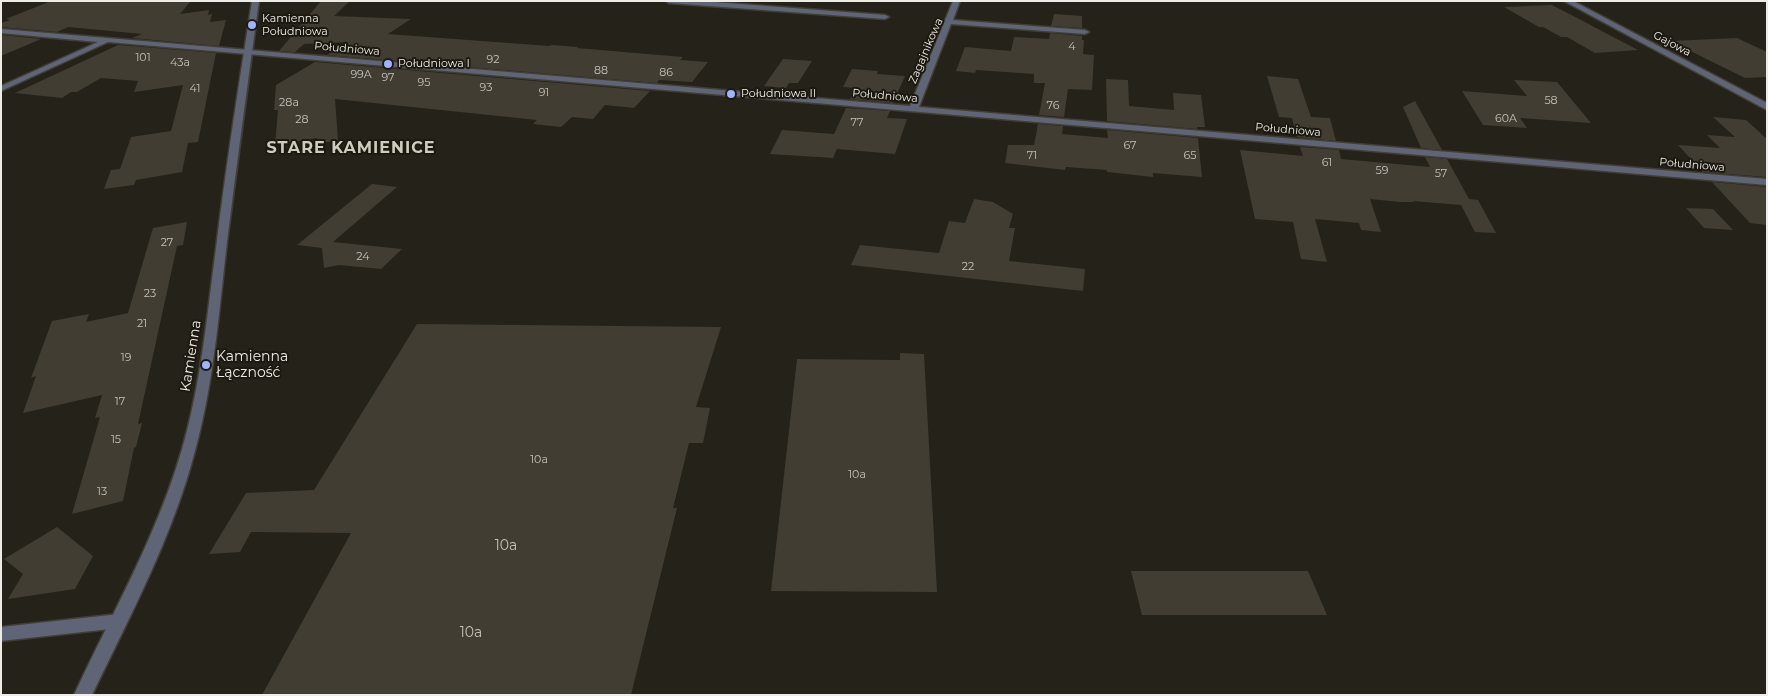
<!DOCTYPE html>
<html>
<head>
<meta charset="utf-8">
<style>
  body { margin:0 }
  #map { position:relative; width:1768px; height:696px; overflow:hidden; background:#252219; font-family:Montserrat,sans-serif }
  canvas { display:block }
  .frame { position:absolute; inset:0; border:2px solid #eeece6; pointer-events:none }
</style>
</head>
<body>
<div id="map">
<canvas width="1768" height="696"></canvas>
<div class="frame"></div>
</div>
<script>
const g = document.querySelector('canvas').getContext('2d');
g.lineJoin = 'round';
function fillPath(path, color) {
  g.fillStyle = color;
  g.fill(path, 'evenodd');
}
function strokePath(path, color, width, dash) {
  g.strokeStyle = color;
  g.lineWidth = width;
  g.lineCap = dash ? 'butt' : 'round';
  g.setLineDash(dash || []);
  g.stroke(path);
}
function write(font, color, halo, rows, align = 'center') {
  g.font = font + ' Montserrat,sans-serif';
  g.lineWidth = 4;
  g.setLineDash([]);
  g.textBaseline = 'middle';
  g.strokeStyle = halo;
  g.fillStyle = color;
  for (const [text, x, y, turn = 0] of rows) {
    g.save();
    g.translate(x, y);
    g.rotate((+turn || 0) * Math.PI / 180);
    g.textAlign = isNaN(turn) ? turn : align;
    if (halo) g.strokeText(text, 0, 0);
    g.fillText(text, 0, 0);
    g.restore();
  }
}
fillPath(new Path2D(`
  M51,1H191L180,14L209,10L208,15L212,14L210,22L226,20L219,46L132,38L142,34L68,27L57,32L1,27V23L10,20L6,19Z
  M321,1H350L334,16L411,19L388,34L549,46L552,45L578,47L577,48L683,57L680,60L708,62L692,82L659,80L657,83L327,55L349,42L304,44L295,52L279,51Z
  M1552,5L1579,19L1638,50L1595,53L1567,37H1561L1543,27H1539L1504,7Z
  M1054,14L1082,16V28L1051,26Z
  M1050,33L1082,36V40H1084L1083,54L1094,55L1092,90L1068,89L1064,117L1039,115L1045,83H1034V74L976,70L975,73L956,71L965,47L1011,51L1014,37L1049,39Z
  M1,35L41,39L1,56Z
  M1737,38L1767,52V77L1745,78L1670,41Z
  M118,45L216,53L198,142L188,143L182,172L136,180L134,185L104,189L111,170L120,169L131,137L171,131L183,85L134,92L138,81L101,78L77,92H71L62,98L15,93Z
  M783,59L812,61L798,83H789L786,88L764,86Z
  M315,62L650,91L634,108L605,105L593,119L572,117L561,127L533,124L537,120L335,99L338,140L318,144L317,138L275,145L278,110H274L276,85Z
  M852,69L878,71L877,74L905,76L893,103L850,99L856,88L843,87Z
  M1267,76L1298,79L1311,117L1330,118L1336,141L1297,137L1292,118L1279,117Z
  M1106,79L1128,80L1129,106L1174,110L1173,93L1201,95L1205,127H1197V129L1107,121Z
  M1514,80L1557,82L1591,123L1520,118L1527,128L1483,125L1462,91L1527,96Z
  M1415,101L1442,150L1421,148L1403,107Z
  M846,108L890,111L887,118L907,119L895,154L837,149L833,158L770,154L782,130L834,134Z
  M1713,117L1746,120L1767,139V177L1703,172L1678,145L1720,148L1707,135L1735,137Z
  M1038,124L1063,126L1062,134L1108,138L1107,130L1198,138L1202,177L1153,173V177L1107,172V170L1066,167L1065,170L1005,163L1008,145H1034Z
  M1300,147L1339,150L1341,159L1430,167L1425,157L1447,159L1469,199L1478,200L1496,233L1475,232L1461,205L1413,201L1414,202H1400L1370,199L1381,232L1361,230L1359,223L1315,219L1327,262L1301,259L1293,222L1255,219L1240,150L1303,156Z
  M1712,182L1767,187V225L1750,223Z
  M372,184L397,187L333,242L402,249L381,269L339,265L324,268L322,248L297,245Z
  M974,199L993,202L1013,214L1009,228H1015L1009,261L1085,269L1083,291L851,265L860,245L939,253L949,221L965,223Z
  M1686,208L1713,209L1733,230L1704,228Z
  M187,222L183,245L177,246L138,424L142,423L136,447L134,448L123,501L72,514L100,417L95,418L102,395L23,413L36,376L31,378L52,321L89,314L86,322L128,313L153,228Z
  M417,324L721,327L696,407L710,408L703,443H689L673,508H677L631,695H262L351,533L251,532L240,552L209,554L246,493L314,490Z
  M900,353L924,354L937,592L771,591L797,359L900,360Z
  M57,527L93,556L75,589L8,599L23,574L4,559Z
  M1131,571H1308L1327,615H1142Z`), '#413d33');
const minor = new Path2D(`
  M666,1H701L885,15L889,17L885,19L669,3Z
  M953,1H960L953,20L1085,30L1089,32L1085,34L951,24L919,107L1767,179V185L108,42L1,91V86L98,42L1,33V29L910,106Z
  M1564,1H1573L1767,103V110Z
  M119,614L125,616L127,621L125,626L119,628L1,641V627Z`);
const tertiary = new Path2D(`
  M252,1H259C248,81 237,161 227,242C219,311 214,380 196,447C174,534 131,614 92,695H74C112,613 157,536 182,449C201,384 207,315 216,248C226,166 239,83 252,1Z`);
strokePath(minor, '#413e36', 3);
strokePath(tertiary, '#413e36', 3);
fillPath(minor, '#5f6476');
fillPath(tertiary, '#5f6476');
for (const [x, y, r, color] of [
  [252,25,5,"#a2b2fd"],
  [388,64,5,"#a2b2fd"],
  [731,94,5,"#a2b2fd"],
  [206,365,5,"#a2b2fd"]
]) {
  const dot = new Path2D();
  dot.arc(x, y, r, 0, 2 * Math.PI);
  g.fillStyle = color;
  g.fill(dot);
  strokePath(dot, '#1c1910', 2);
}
write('11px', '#eeece6', '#1c1910', [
  ["Kamienna",262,19],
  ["Południowa",262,32],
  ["Południowa I",398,64],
  ["Południowa II",741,94]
], 'left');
write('11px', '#eeece6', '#1c1910', [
  ["Gajowa",1672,44,28],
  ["Południowa",347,49,5],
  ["Zagajnikowa",926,51,-67],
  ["Południowa",885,96,5],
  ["Południowa",1288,130,5],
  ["Południowa",1692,165,5]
]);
write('11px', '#c3c0b9', null, [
  ["4",1072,47],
  ["101",143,58],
  ["92",493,60],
  ["43a",180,63],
  ["88",601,71],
  ["86",666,73],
  ["99A",361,75],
  ["97",388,78],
  ["95",424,83],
  ["93",486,88],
  ["41",195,89],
  ["91",544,93],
  ["58",1551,101],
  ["28a",289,103],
  ["76",1053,106],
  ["60A",1506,119],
  ["28",302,120],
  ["77",857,123],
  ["67",1130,146],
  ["71",1032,156],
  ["65",1190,156],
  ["61",1327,163],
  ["59",1382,171],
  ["57",1441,174],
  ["27",167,243],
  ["24",363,257],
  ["22",968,267],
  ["23",150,294],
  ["21",142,324],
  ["19",126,358],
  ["17",120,402],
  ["15",116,440],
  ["10a",539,460],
  ["10a",857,475],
  ["13",102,492]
]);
write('14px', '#eeece6', '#1c1910', [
  ["Kamienna",191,356,-81]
]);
write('14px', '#eeece6', '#1c1910', [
  ["Kamienna",216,357],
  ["Łączność",216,373]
], 'left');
write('14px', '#c3c0b9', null, [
  ["10a",506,546],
  ["10a",471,633]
]);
g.letterSpacing = '1px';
write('bold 16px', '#cfcbbe', '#1c1910', [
  ["STARE KAMIENICE",351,148]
]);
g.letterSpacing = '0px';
</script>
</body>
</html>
